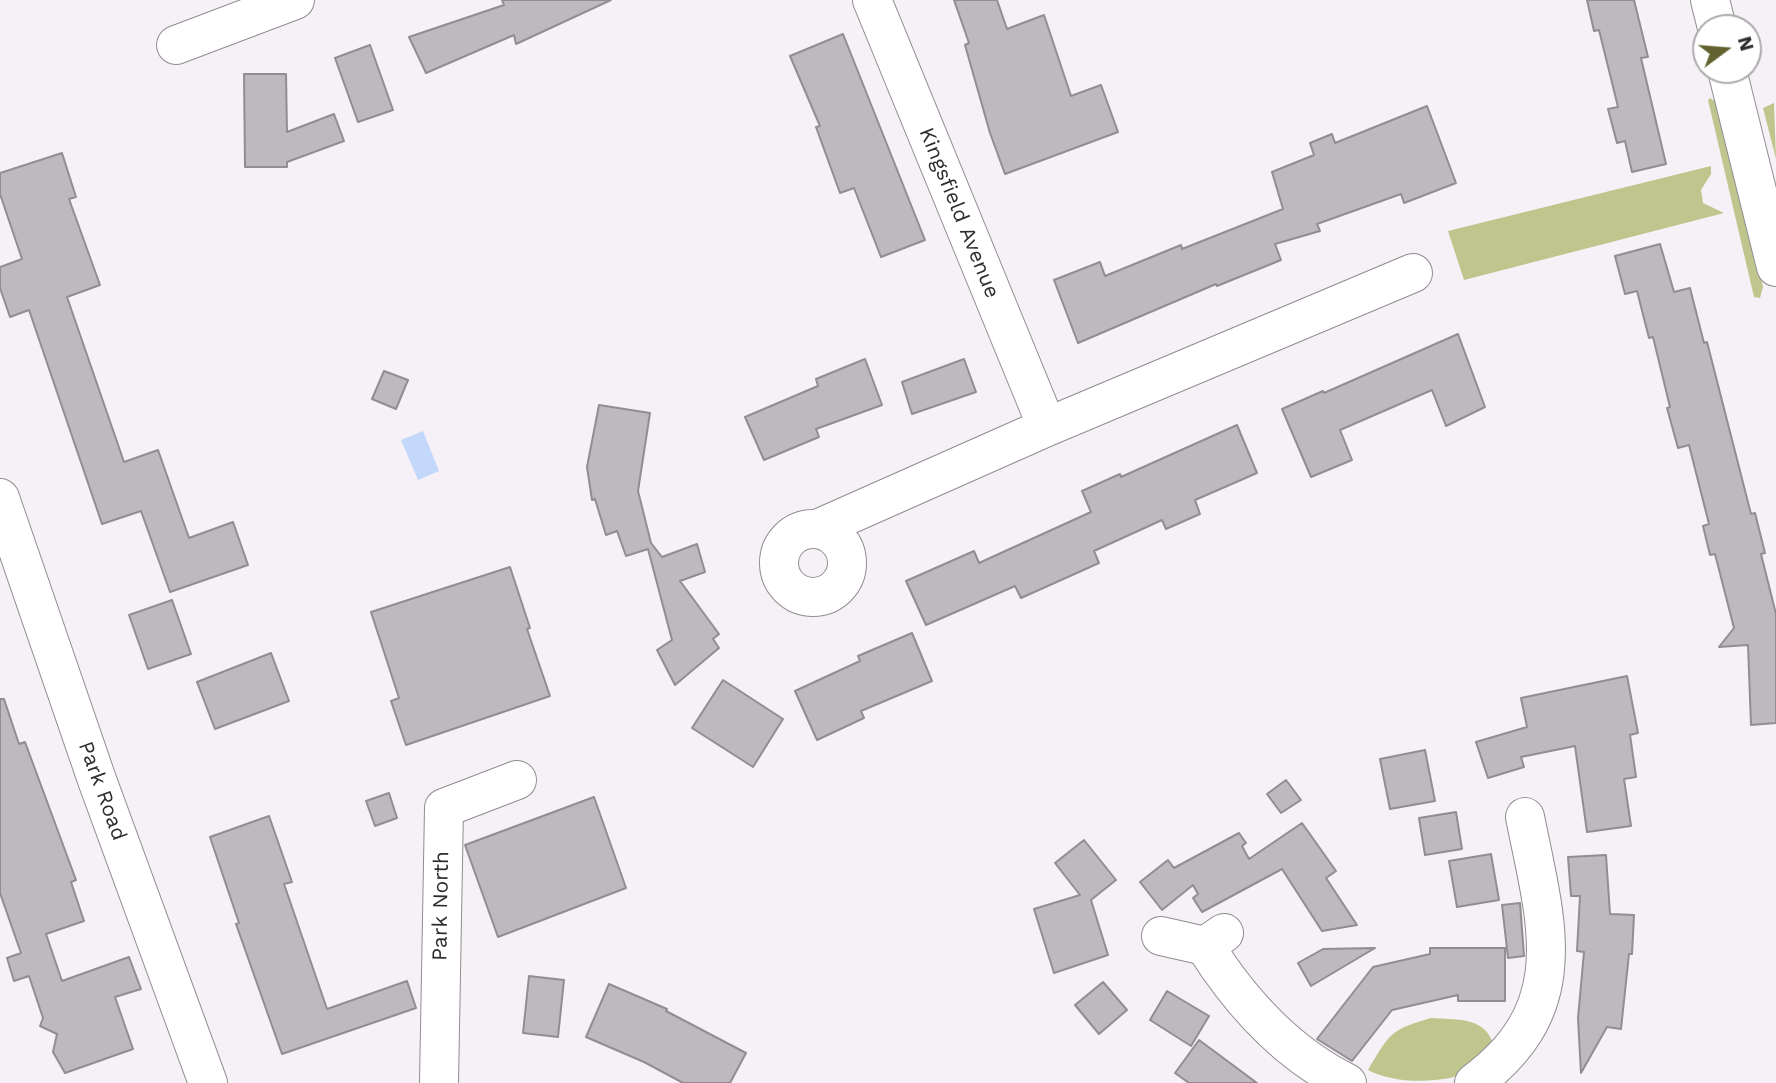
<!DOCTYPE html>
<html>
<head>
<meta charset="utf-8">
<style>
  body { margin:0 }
  #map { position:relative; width:1776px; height:1083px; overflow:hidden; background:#f6f1f6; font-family:"Work Sans",sans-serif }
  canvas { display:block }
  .north { position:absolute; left:1692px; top:14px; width:70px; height:70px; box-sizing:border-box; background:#fff; border:2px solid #ababab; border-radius:50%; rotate:74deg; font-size:19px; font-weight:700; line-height:28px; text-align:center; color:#2e2c2d }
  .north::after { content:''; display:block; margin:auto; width:24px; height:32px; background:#626330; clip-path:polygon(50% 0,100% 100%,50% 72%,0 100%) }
</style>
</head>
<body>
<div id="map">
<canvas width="1776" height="1083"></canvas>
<div class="north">N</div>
</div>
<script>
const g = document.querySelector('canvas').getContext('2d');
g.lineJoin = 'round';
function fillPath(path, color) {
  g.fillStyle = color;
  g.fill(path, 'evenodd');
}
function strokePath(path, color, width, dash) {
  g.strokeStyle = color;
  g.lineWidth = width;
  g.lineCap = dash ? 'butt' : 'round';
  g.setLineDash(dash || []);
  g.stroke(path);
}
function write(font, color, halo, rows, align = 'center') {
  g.font = font + ' "Work Sans",sans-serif';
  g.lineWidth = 7;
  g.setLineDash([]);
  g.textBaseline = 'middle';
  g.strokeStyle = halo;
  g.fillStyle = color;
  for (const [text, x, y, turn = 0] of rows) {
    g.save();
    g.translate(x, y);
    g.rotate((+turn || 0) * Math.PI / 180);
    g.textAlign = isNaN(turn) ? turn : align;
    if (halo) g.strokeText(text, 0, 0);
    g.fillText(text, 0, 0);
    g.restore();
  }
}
fillPath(new Path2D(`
  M1710,98L1719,104L1763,287L1760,298L1754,297L1708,100Z
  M1774,103L1776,159L1763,108Z
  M1711,166V174L1701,190L1703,203L1724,213L1464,280L1448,231Z
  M1431,1018C1455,1020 1485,1016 1493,1044C1481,1055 1468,1070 1454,1077C1428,1083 1393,1083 1368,1070C1390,1034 1389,1030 1431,1018Z`), '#bec68d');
fillPath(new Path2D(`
  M423,431L439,471L418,480L401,440Z`), '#c3d8fb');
const building = new Path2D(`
  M502,0H611L516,44L514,35L426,73L409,37L504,5Z
  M954,0H997L1007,29L1044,15L1071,96L1101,85L1118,132L1005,174L990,133L965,45L969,43Z
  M1587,0H1634L1648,57L1641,58L1666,164L1632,172L1625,141L1617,143L1608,109L1618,107L1599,30L1594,31Z
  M843,34L925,240L881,257L854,188L840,193L816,127L820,126L790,56Z
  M370,45L393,110L358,122L335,58Z
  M244,74H286L287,132L334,114L344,141L287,162V167H245Z
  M1427,106L1456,183L1404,203L1401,194L1317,224L1320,231L1275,244L1281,260L1217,286L1216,284L1078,343L1054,280L1100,262L1105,276L1181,245L1182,249L1283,209L1272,172L1314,155L1310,143L1332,134L1335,143Z
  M62,153L76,197L69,199L100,285L67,297L124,462L158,450L189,538L233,522L248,565L170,592L141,511L102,524L29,310L10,317L0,288V267L22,259L0,194V173Z
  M1660,244L1674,292L1690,288L1704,343L1707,342L1751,514L1755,513L1765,553L1761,554L1776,614V723L1751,725L1748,645L1719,647L1734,628L1715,554L1710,555L1703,526L1709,524L1689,445L1678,448L1667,408L1670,407L1653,337L1649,338L1637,291L1625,294L1615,256Z
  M1458,334L1485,407L1446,426L1432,390L1340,430L1352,460L1311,477L1282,409L1323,391L1324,393Z
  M865,359L882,405L816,429L819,437L764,460L745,417L818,386L816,379Z
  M964,359L976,392L912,414L902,382Z
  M384,371L408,380L396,409L372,399Z
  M599,405L650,413L638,491L651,543L662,557L697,544L705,572L680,581L719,634L713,639L719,648L675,685L657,650L672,640L648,549L626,556L617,531L606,535L595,499L592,500L587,467Z
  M1237,425L1257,473L1195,500L1200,514L1166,529L1162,520L1094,551L1099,563L1021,598L1015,586L926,625L906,581L974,551L979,563L1091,512L1082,491L1120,474L1121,477Z
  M510,567L530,628L527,629L550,696L406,745L391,701L399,698L371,612Z
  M172,600L191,654L148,669L129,615Z
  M912,633L932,681L861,711L864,718L817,740L795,691L860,661L858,656Z
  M271,653L289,701L215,729L197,682Z
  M1627,676L1638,733L1630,735L1636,777L1624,779L1631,826L1587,832L1575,746L1521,757L1524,767L1488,778L1476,742L1527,727L1521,698Z
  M723,680L783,719L753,767L692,728Z
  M0,699H4L19,744L25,742L76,880L71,882L84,921L46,934L62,981L129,957L141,989L115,997L133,1049L65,1073L53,1052L57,1034L40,1026L43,1018L29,976L14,981L7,958L21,953L0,893Z
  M1425,750L1435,801L1390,809L1380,759Z
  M1286,780L1301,800L1281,813L1267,794Z
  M389,793L397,818L375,826L366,801Z
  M594,797L626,888L498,937L465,845Z
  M1456,812L1462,849L1425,855L1419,818Z
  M269,816L292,882L284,884L327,1009L407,981L416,1008L282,1054L236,924L239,923L210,837Z
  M1302,823L1336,871L1326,878L1357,925L1322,931L1282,869L1202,912L1193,898L1198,894L1193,885L1162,910L1140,882L1168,860L1174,868L1239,833L1246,843L1242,846L1249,859Z
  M1084,840L1116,880L1091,900L1108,955L1054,973L1034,909L1080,895L1055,863Z
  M1491,854L1499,900L1457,907L1449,861Z
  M1606,855L1610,914L1634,915L1632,954H1629L1621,1029L1607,1027L1581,1073L1578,1018L1584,952L1577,951L1580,896H1571L1568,857Z
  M1520,903L1524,956L1508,958L1502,905Z
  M1375,948L1311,986L1298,963L1323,949Z
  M1430,948H1505V1001H1458V995L1392,1010L1352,1061L1317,1039L1373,967L1430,954Z
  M529,976L564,980L558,1037L523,1033Z
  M1103,982L1127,1010L1099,1034L1075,1005Z
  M609,984L667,1009L666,1011L746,1053L730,1083H683L644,1062L586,1037Z
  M1167,991L1209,1016L1191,1046L1150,1020Z
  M1199,1040L1257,1083H1189L1175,1073Z`);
fillPath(building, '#beb9be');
strokePath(building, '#918d91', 2);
const minor = new Path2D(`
  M872,0L1047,427
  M176,45L295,0
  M0,498L97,780L208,1083
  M817,529L1047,427L1413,273
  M779 563a34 34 0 1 1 68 0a34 34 0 1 1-68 0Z
  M1161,936L1205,946L1224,933
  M1205,946C1241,1003 1286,1053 1347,1083
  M439,1083L444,808L517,780
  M1474,1083C1576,1008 1546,923 1525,817`);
const major = new Path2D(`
  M1710,0L1717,28
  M1727,70L1776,267`);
strokePath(minor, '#908c90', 40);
strokePath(major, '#908c90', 40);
strokePath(minor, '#fff', 38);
strokePath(major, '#fff', 38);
write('21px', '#2e2c2d', '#fff', [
  ["Kingsfield Avenue",959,213,68],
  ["Park Road",102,791,70],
  ["Park North",441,906,-89]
]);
</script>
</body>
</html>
